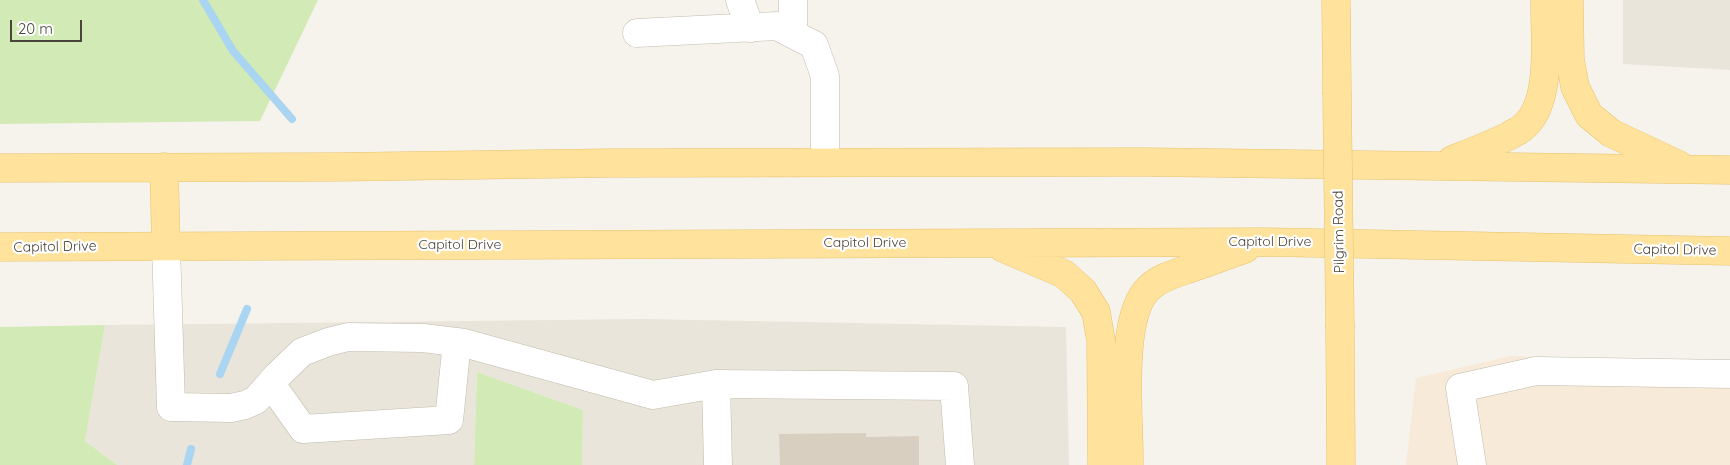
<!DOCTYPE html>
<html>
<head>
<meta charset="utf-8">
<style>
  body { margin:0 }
  #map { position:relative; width:1730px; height:465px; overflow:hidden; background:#f6f3ec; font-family:Quicksand,sans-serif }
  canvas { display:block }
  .scale { position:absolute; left:10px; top:20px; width:72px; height:22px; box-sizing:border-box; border:2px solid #4b4439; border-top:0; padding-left:6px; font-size:15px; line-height:18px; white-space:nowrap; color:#4b4439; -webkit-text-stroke:4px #fff; paint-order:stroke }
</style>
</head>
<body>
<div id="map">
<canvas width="1730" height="465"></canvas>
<div class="scale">20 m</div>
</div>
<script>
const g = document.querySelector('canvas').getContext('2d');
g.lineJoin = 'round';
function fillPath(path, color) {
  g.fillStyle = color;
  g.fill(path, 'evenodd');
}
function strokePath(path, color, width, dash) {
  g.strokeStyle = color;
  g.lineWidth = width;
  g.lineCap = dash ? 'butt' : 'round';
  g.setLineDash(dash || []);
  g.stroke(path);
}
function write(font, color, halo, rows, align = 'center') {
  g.font = font + ' Quicksand,sans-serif';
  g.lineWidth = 4.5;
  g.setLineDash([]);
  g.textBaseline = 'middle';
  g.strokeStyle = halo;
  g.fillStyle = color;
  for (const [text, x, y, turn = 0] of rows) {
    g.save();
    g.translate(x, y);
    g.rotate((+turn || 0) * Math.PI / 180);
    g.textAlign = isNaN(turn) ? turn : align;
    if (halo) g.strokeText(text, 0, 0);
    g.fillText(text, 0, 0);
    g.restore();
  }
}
fillPath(new Path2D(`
  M1623,0H1730V70L1623,64Z
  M644,319L1066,327L1069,465H582L583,410L477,372L474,465H117L85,441L105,325Z`), '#eae5da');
fillPath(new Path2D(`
  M1511,356L1730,361V465H1406L1416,378Z`), '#f7ead8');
fillPath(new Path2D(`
  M0,0H318L260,121L0,124Z
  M105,325L85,441L117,465H0V327Z
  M477,372L583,410L582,465H474Z`), '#d2eab5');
strokePath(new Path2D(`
  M203,0L233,51L292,119
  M220,374L247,309
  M187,465L191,449`), '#a9d4f2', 8);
fillPath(new Path2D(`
  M866,433V437L919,436V465H780L779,434Z`), '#d8cfc1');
const minor = new Path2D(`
  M740,0L750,28
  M793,0V34
  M637,33L777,26L814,45L825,76V162
  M166,246L171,407L231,408L245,405L256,400L277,376L302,352L328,342L348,337L423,338L464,343L653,395L716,384L954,386L960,465
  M271,384L303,429L449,420L457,342
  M716,384L718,465
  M1472,465L1460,388L1536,371L1730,374`);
const major = new Path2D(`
  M1336,0L1337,92
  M1569,0L1570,59L1575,87L1589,115L1611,133L1679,165
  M1452,160C1472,152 1490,145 1509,136C1513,133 1519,131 1522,128C1554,104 1544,35 1545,0
  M164,167L166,246
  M0,168L335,167L612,163L1144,162L1730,170
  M0,247L1264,242L1730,251
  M1003,248L1064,274L1083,291L1096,312L1101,341L1102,465
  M1340,328L1341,465
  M1129,465C1130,423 1117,315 1150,287C1161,277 1177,273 1191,268C1209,262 1227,255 1245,249`);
strokePath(minor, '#c2bbae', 29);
strokePath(major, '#e6c16a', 29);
strokePath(minor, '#fff', 28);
strokePath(major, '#ffe39c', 28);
const majorBridge = new Path2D(`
  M1337,92L1340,328`);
strokePath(majorBridge, '#e6c16a', 29, []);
strokePath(majorBridge, '#ffe39c', 28);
write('14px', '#4b4439', '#fff', [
  ["Pilgrim Road",1339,232,-91],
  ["Capitol Drive",1270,242],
  ["Capitol Drive",865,243],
  ["Capitol Drive",460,245],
  ["Capitol Drive",55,247,-1],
  ["Capitol Drive",1675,250,1]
]);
</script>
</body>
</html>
